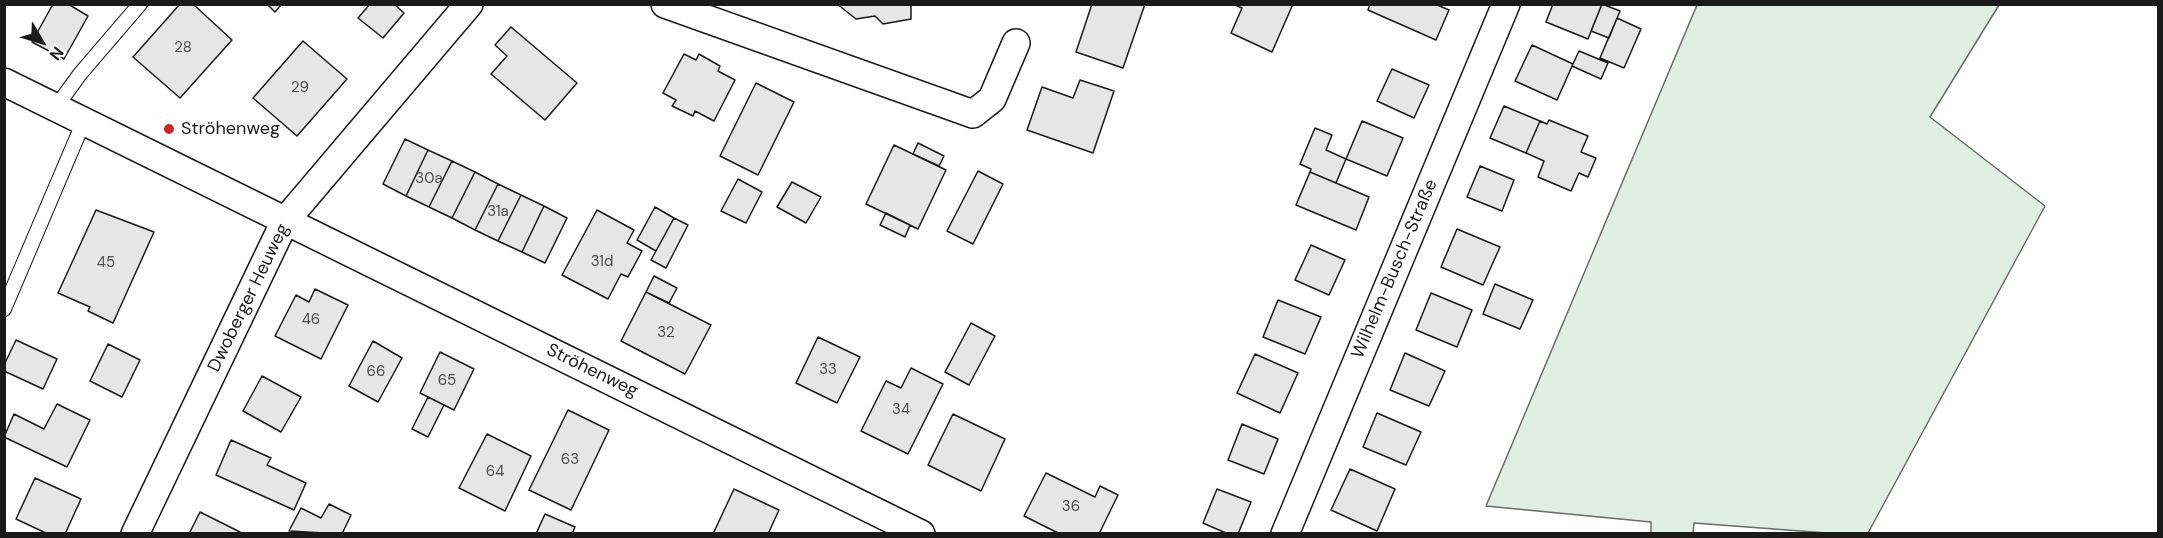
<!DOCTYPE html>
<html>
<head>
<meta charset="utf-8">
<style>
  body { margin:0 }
  #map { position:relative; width:2163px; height:538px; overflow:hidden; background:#fff; font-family:"DM Sans",sans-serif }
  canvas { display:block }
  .frame { position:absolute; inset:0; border:6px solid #1a1a1a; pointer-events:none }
  .north { position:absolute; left:12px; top:12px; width:60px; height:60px; -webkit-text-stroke:4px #fff; paint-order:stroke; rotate:128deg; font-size:16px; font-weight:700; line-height:24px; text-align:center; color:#1a1a1a }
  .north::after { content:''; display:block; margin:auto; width:21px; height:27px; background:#1a1a1a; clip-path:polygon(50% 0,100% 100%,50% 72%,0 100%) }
</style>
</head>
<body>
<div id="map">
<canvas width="2163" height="538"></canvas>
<div class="frame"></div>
<div class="north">N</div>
</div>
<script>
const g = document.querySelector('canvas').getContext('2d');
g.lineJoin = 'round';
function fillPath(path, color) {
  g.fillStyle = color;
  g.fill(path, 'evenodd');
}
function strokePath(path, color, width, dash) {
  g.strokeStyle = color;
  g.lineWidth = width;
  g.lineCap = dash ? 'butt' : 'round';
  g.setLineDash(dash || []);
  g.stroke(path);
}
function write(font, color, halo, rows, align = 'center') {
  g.font = font + ' "DM Sans",sans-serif';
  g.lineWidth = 4.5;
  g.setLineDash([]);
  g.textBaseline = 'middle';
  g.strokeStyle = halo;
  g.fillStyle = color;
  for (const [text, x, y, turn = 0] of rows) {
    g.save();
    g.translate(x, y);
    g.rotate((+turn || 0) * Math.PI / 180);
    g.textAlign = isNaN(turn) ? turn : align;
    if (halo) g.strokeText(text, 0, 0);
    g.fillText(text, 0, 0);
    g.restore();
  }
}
const green = new Path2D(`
  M1697,5H1999L1930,117L2045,206L1868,533H1827L1694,523L1693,533H1651V522L1486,506Z`);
fillPath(green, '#e0efe3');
strokePath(green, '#6a6a6a', 1.5);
const building = new Path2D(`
  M53,4H68L88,16L64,59L32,42Z
  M180,4H193L232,40L180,98L133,57Z
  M267,4H282L275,12Z
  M370,4H394L404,13L383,38L358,18Z
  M837,4H911V19L883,24L875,16L856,19Z
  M1092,4H1145L1123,68L1076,52Z
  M1233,4H1293L1272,52L1231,33L1242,8Z
  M1370,4H1435L1449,10L1436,40L1368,10Z
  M1553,4H1602L1588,39L1546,22Z
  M1602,4L1620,11L1609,38L1591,31Z
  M1617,18L1641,29L1624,68L1600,58Z
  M511,27L577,83L545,120L491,74L507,56L495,45Z
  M303,41L347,79L297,136L253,98Z
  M1532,45L1573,64L1557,100L1515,81Z
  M1579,51L1608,63L1601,79L1572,66Z
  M684,54L696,60L699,54L720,66L718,71L735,80L714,121L695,111L693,116L672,106L676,100L663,93Z
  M1392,69L1429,85L1414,118L1377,101Z
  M1080,80L1114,91L1093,153L1027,130L1042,87L1073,98Z
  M756,83L794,102L758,175L720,156Z
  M1504,106L1540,121L1526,153L1490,138Z
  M1549,120L1588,136L1581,152L1596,158L1588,177L1579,173L1571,191L1538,177L1544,161L1526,153L1540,121L1547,124Z
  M1362,121L1403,138L1387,176L1346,159Z
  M1315,128L1332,135L1326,150L1346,159L1336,183L1310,172L1311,169L1300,164Z
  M405,139L428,150L406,196L383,184Z
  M918,143L944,156L939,166L913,154Z
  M894,145L946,170L918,229L866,204Z
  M428,150L452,161L429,207L406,196Z
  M452,161L475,172L452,218L429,207Z
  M1480,166L1514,180L1502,211L1467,197Z
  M978,171L1003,184L973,244L947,231Z
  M475,172L498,184L475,230L452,218Z
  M1310,172L1369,197L1356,230L1296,205Z
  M738,179L762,192L746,223L721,211Z
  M792,182L821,197L806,223L777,207Z
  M498,184L521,195L498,241L475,230Z
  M521,195L544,206L522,252L498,241Z
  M544,206L567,218L545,263L522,252Z
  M655,207L674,218L656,251L637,240Z
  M96,210L154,232L113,323L88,311L90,307L58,293Z
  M597,210L634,230L627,243L642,251L628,277L621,274L608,299L562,275Z
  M886,213L910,225L905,237L880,225Z
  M674,218L688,225L666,268L651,260Z
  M1457,229L1500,247L1483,285L1441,267Z
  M1311,245L1345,260L1329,295L1295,280Z
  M654,276L677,288L669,303L646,292Z
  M1495,284L1533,300L1520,329L1483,314Z
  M315,289L348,305L321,359L275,336L296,295L309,302Z
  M646,292L711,325L685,374L621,341Z
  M1431,293L1472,310L1457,347L1416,330Z
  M1278,300L1321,317L1305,354L1263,337Z
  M971,323L995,336L969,385L945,372Z
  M818,337L860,357L837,403L796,383Z
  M16,340L57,359L43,389L4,371V365Z
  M373,341L402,358L378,402L349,386Z
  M108,344L140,360L122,397L90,381Z
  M440,352L474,369L454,410L420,393Z
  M1405,353L1445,371L1429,406L1390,390Z
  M1255,354L1298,373L1280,413L1237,393Z
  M911,368L943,384L908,454L861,431L886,381L901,388Z
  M262,376L301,397L281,432L243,411Z
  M428,397L444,405L428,437L412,429Z
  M57,404L90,420L67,467L4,437L14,414L44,429Z
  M568,410L609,430L571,510L529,490Z
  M1377,413L1421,432L1406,465L1363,447Z
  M953,414L1005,439L981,491L928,465Z
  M1242,424L1278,439L1264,474L1228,460Z
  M487,434L531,456L505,511L459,488Z
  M231,440L271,458L267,465L306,483L294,510L216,475Z
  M1350,469L1395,489L1377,531L1331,510Z
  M1046,473L1095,497L1100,486L1118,495L1099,534H1060L1024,516Z
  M35,478L81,499L65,534H48L16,519Z
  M734,489L779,510L768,534H713Z
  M1217,489L1251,502L1238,534H1228L1203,523Z
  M329,504L351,515L342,534L289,531L301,508L321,518Z
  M200,512L240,532L239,534H189Z
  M545,514L575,527L572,534H536Z`);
fillPath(building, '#e6e6e6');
strokePath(building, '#1a1a1a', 1.5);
const service = new Path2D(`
  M56,107L80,74L140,4
  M4,309L84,121`);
const minor = new Path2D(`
  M665,4L973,114L992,99L1016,43
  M4,82L921,534
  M135,534L285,221L469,4
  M1285,534L1506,4`);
strokePath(service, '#1a1a1a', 16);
strokePath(minor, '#1a1a1a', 30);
strokePath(service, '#fff', 14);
strokePath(minor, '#fff', 27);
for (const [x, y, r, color] of [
  [169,129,6,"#c62828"]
]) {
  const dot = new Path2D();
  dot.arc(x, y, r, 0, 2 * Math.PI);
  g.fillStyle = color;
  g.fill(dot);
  strokePath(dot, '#fff', 2);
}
write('15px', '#4d4d4d', null, [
  ["28",183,48],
  ["29",300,88],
  ["30a",429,179],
  ["31a",498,212],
  ["31d",602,262],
  ["45",106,263],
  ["46",311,320],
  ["32",666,333],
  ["33",828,370],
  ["66",376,372],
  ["65",447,381],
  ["34",901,410],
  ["63",570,460],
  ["64",495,472],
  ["36",1071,507]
]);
write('18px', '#1a1a1a', '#fff', [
  ["Ströhenweg",181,129]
], 'left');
write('18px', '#1a1a1a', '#fff', [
  ["Wilhelm-Busch-Straße",1395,269,-67],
  ["Dwoberger Heuweg",249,298,-64],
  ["Ströhenweg",592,371,26]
]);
</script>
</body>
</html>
